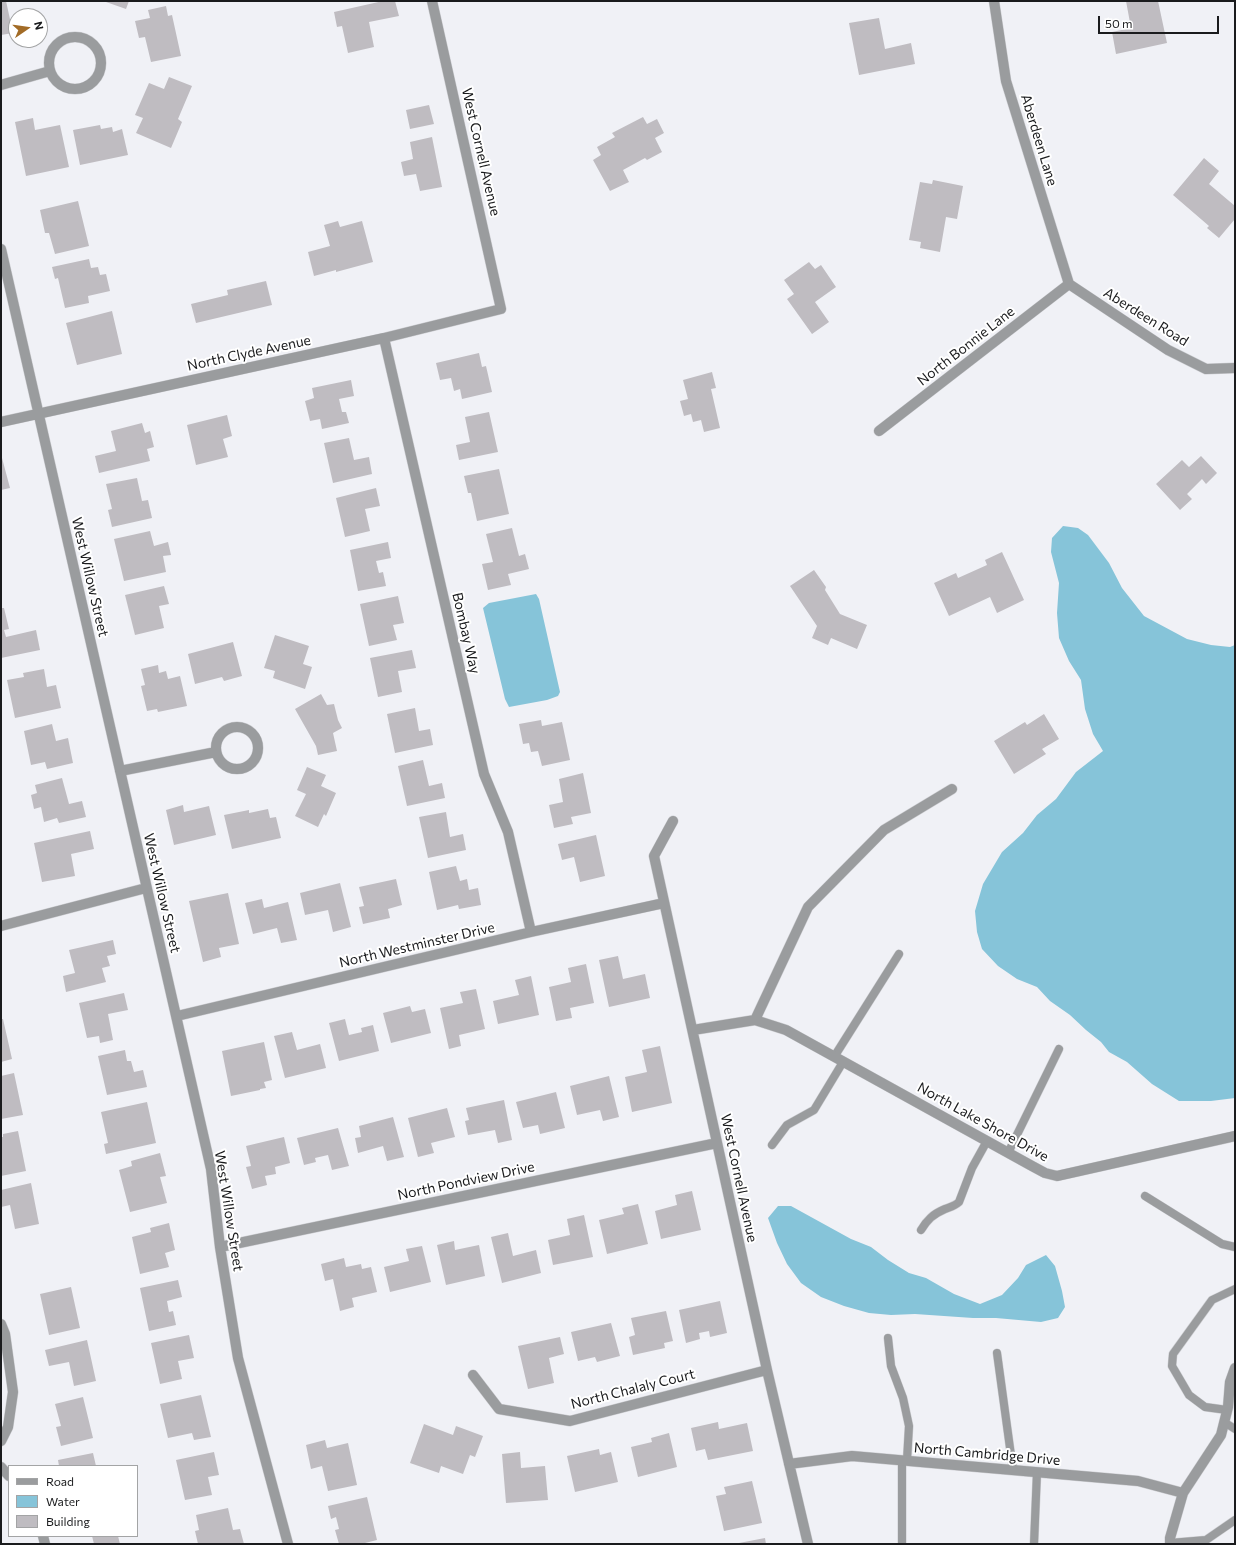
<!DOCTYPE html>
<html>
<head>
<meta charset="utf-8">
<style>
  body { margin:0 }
  #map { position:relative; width:1236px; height:1545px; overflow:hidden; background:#f0f1f6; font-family:Commissioner,sans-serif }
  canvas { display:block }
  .frame { position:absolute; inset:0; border:2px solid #1a1b1d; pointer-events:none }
  .legend { position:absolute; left:8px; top:1465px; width:130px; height:72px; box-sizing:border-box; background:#fff; border:1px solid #a3a4a5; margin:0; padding:5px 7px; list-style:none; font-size:12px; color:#1a1b1d }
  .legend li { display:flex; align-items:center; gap:8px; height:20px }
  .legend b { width:20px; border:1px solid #a3a4a5 }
  .north { position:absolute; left:8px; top:8px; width:40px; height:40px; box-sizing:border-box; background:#fff; border:1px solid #a3a4a5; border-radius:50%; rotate:77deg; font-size:11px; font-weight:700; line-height:16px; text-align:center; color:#1a1b1d }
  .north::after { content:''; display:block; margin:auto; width:14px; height:18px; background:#a26b26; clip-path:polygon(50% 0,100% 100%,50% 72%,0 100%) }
  .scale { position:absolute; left:1098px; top:16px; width:121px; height:18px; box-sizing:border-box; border:2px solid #1a1b1d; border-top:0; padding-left:5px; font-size:12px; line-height:14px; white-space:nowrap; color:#1a1b1d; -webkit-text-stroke:3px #fff; paint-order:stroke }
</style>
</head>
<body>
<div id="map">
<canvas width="1236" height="1545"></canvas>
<div class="frame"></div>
<ul class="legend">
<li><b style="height:5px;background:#9a9c9e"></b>Road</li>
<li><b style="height:11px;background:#86c4d9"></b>Water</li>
<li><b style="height:11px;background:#bfbcc1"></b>Building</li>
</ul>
<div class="north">N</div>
<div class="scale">50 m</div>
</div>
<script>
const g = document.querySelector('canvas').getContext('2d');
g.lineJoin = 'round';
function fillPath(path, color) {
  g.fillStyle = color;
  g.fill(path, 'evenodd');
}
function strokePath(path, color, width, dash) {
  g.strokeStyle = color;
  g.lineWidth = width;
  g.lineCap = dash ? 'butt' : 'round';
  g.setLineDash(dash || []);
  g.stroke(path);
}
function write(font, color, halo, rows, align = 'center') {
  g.font = font + ' Commissioner,sans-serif';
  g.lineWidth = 4;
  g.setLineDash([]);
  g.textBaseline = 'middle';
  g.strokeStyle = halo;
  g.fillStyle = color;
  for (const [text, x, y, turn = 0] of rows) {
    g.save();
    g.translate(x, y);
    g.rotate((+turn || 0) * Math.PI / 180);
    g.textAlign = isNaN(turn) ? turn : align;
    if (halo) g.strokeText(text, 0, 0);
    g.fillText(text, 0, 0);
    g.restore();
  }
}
fillPath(new Path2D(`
  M1063,526L1078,528L1088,535L1109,563L1122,588L1144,616L1187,639L1211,645L1230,647L1235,645V1098L1211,1101H1179L1152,1084L1127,1062L1109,1052L1101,1042L1086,1030L1070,1015L1050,1001L1037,987L1017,979L998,966L982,949L977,932L975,911L983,884L1002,852L1023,833L1037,815L1056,799L1076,772L1103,751L1093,734L1085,709L1081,680L1069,661L1059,638L1057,613L1059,583L1051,552L1052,538Z
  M536,594L539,599L560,692L558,696L547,700L509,707L505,699L483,608L489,603Z
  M778,1206H791L851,1239L871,1247L888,1260L909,1273L926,1278L954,1294L980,1304L1002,1295L1018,1278L1026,1265L1046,1255L1055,1266L1062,1291L1065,1307L1058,1318L1041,1322L996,1318H973L915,1314L891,1315L869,1313L844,1306L821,1297L801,1283L787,1264L777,1243L768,1218Z`), '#86c4d9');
fillPath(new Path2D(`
  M1,1H6L13,33L1,35Z
  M106,1H129L126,9L106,2Z
  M383,1H395L399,16L369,22L374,47L348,53L342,26L337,27L334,12Z
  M1126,1H1158L1167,43L1116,54L1112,32L1131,28Z
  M166,6L168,16L172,15L181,56L151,62L145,37L139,38L135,21L150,18L148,10Z
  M879,18L885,49L911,43L915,64L859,75L849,23Z
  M169,77L192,86L178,119L182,122L171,148L136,133L143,118L135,115L149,83L164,89Z
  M429,105L434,124L410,129L406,110Z
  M643,117L647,124L657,119L664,133L655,138L662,152L647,160L645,158L623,170L629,182L610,191L593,160L601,155L597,147L615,137L612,133Z
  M33,118L35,130L60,125L69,167L26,176L15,122Z
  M100,125L101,129L112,127L113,132L122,129L128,155L80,165L73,130Z
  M432,137L442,187L420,191L416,174L404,176L401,162L413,159L410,142Z
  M1204,158L1219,171L1209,184L1235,206V219L1219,238L1207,228L1209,226L1173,195Z
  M933,180L963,186L957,219L946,217L940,252L920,248L921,242L909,240L920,182L932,184Z
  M78,201L89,246L55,254L49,233H45L40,210Z
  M338,221L340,227L362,221L373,262L336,272V270L314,276L308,252L330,246L324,225Z
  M89,259L91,268L98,267L100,275L106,274L110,291L88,296L89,303L65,308L58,278L55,279L52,267Z
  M809,262L815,269L821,265L836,287L815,302L829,322L812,334L787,299L794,294L784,280Z
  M266,281L272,305L196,323L191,304L228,295L227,290Z
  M112,311L122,354L77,365L66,323Z
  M479,353L482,367L486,366L492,392L462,399L460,389L454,391L451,378L440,380L436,363Z
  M712,372L716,388L711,389L720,428L704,432L701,420L693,422L691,414L684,416L680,401L688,399L683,380Z
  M351,380L354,396L339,399L342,412H346L349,423L322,429L320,419L310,421L305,401L314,398L312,388Z
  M489,412L498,452L459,460L456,445L470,442L465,417Z
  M227,415L232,436L223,439L228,457L196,465L187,425Z
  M142,423L145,433L150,431L154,447L147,449L150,461L99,473L95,456L116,451L111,431Z
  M349,438L354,460L369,457L372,474L333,483L324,443Z
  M1201,456L1217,473L1206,484L1202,479L1187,494L1192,499L1180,510L1156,484L1182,460L1189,467Z
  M1,458H2L10,488L1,490Z
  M499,469L509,514L477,521L471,493H468L464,476Z
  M137,478L142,501L148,500L152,518L112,527L108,510L112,509L106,484Z
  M376,488L380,506L365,509L370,531L345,537L336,498Z
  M512,528L519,556L525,554L529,569L508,574L511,585L488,590L482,564L493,562L486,534Z
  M150,531L154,546L168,542L171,555L163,556L166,572L124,581L114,539Z
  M388,542L391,558L376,561L379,573L383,572L386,586L358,591L350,550Z
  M1002,552L1024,600L997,613L990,597L949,616L934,583L956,573L958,578L987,565L985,560Z
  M814,570L826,587L825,590L840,614L867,625L857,649L831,638L828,645L812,638L817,626L790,586Z
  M164,586L169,604L159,606L164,628L135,635L125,595Z
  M398,596L404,623L393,625L397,640L369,646L360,604Z
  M1,608H4L9,629L4,630L6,637L36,630L40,650L1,658Z
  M275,635L309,646L303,664L312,667L305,689L273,678L275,671L264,668Z
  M233,642L242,676L224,681L222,677L195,684L188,654Z
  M412,650L416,668L398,671L402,692L378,697L370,658Z
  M158,665L159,673L166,671L168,679L180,676L187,706L158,712L157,709L147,711L141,686L145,685L141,669Z
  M44,669L47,687L56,685L61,708L15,718L7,680L24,677L23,673Z
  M321,694L327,705L334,704L338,720L342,728L333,733L337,751L318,755L316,746L295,709Z
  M415,708L419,731L430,729L433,745L395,753L387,714Z
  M1044,714L1059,739L1042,749L1046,754L1014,774L994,741L1025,722L1027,725Z
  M541,720L542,726L562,722L570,760L542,766L538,751L531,752L529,743L523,744L519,724Z
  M52,724L56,741L68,738L73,763L47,769L45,762L31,765L24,731Z
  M423,760L429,786L442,783L445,798L407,806L398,766Z
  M307,767L326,775L321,786L336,793L326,816L324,814L318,827L295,816L306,794L297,790Z
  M583,773L591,813L571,817L573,824L554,828L549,805L563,802L559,779Z
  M62,778L69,804L82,801L86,817L59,823L57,818L44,822L41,807L34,809L31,795L37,793L35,785Z
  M183,805L184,812L209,806L216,835L174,845L166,810Z
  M268,809L270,818L276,817L281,838L232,849L224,815L249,810V813Z
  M446,812L450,837L463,834L466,850L428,858L419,817Z
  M90,831L94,849L71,854L75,876L42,882L34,843Z
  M596,835L605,876L580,882L574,857L562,860L558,844Z
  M456,866L460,881L467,879L469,890L478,888L481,905L459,909L458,905L437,910L429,872Z
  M396,879L402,905L388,909L390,918L363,924L359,907L364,906L359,887Z
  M340,883L351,927L333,932L328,910L305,915L300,893Z
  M228,893L239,944L219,948L221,957L203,962L189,901Z
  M262,899L264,908L288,902L297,940L281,943L277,928L253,934L245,903Z
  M113,940L116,954L107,956L110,966L102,968L106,982L66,992L63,976L75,973L69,950Z
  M618,956L623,979L645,974L650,998L609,1007L599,960Z
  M586,964L594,1003L570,1008L572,1018L556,1021L549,987L571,982L568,968Z
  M531,976L539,1015L498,1024L493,1001L519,995L515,980Z
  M476,989L485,1029L459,1035L461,1046L449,1049L440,1008L463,1003L460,992Z
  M124,993L128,1010L108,1014L113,1040L100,1043L99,1036L87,1038L79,1003Z
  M410,1006L412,1012L425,1009L431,1033L391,1043L383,1013Z
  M1,1019H3L12,1059L1,1062Z
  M345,1019L349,1035L362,1032L361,1028L373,1025L379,1051L339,1061L329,1023Z
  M292,1032L297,1050L320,1044L326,1068L285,1078L274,1036Z
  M264,1042L272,1080L264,1082L266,1088L260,1089V1090L231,1096L222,1051Z
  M660,1046L672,1103L632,1112L625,1077L647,1072L642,1050Z
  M125,1050L127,1061H131L134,1072L143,1070L147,1087L107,1095L98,1056Z
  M14,1073L23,1115L1,1119V1076Z
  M609,1076L619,1117L603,1121L600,1110L577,1115L570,1086Z
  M556,1092L565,1128L540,1134L538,1125L523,1128L516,1102Z
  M504,1100L512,1140L498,1143L495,1130L468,1135L465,1121L469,1120L466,1108Z
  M147,1102L156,1143L106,1154L104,1144L108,1143L101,1112Z
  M447,1108L455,1137L431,1143L434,1153L418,1157L408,1118Z
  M393,1117L404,1157L387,1161L383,1146L358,1153L355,1138L361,1137L359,1126Z
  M338,1128L349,1166L332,1170L328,1155L315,1158L316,1162L304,1165L297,1138Z
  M18,1131L26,1171L1,1176V1137H3V1134Z
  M284,1137L290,1163L275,1167L276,1174L265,1176L267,1185L252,1189L246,1167L251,1166L246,1146Z
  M160,1153L166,1176L160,1177L167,1203L130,1212L119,1170L132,1166L131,1161Z
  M31,1183L39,1224L15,1229L10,1205L1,1207V1190Z
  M692,1191L701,1230L661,1239L655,1211L677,1205L675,1195Z
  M638,1204L648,1244L607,1254L599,1220L624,1214L622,1208Z
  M584,1215L593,1257L553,1265L548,1240L570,1235L567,1219Z
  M169,1223L175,1250L165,1253L169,1267L140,1274L132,1237L151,1232L150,1228Z
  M508,1233L513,1256L536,1250L541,1273L502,1283L491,1237Z
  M454,1241L455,1250L479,1245L485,1276L446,1285L437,1245Z
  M422,1246L431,1282L390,1292L384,1267L409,1261L406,1249Z
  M344,1258L346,1267L361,1264L362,1269L371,1267L377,1292L352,1298L354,1307L340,1311L333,1279L325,1281L321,1264Z
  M178,1280L182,1297L167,1301L169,1312L173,1311L176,1325L149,1331L140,1288Z
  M71,1287L80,1328L49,1335L40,1294Z
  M720,1301L727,1333L710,1337L709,1331L699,1333L700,1339L686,1343L679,1310Z
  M666,1311L673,1341L664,1343L665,1348L633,1355L629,1337L635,1335L631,1318Z
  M611,1323L620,1356L597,1362L595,1357L578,1361L571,1332Z
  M189,1335L194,1358L178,1361L182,1379L160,1384L151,1343Z
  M560,1337L564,1354L549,1358L554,1383L528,1389L518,1346Z
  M87,1340L96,1381L74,1386L69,1362L49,1366L45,1350Z
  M201,1395L211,1437L194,1440L192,1433L168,1438L160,1404Z
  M83,1397L93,1438L61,1446L56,1427L61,1426L55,1404Z
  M718,1422L719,1429L747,1423L753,1451L708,1460L705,1449L696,1451L691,1428Z
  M424,1424L453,1435L456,1426L483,1436L475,1457L470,1455L463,1474L441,1466L439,1473L410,1463Z
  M669,1433L677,1467L638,1477L631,1447L652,1442L651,1438Z
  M325,1440L327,1448L348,1443L357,1485L328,1491L322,1466L311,1469L306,1445Z
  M599,1449L600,1455L611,1452L618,1482L575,1492L567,1456Z
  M214,1452L219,1475L208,1477L212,1495L185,1500L176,1460Z
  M520,1452L521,1468L545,1466L548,1500L506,1503L502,1454Z
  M93,1453L96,1466H59L58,1460Z
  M752,1481L762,1523L724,1531L716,1496L726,1494L724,1487Z
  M367,1497L377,1540L365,1543V1544H339L335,1530L339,1529L336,1517L331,1519L328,1506Z
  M228,1508L233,1530L240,1529L244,1544H198L195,1531L199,1530L196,1515Z
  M92,1536H118L120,1544H94Z
  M765,1538L766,1544H739V1543Z`), '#bfbcc1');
const service = new Path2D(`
  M834,1057L899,954
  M772,1145L787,1125L814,1110L843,1062
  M1008,1153L1059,1049
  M1145,1196L1222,1244L1235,1247
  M921,1230C927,1220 933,1214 945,1209C950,1207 955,1206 959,1202L972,1168L987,1141
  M888,1338L891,1366L903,1398L909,1426L907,1460
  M997,1353L1013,1470
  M1227,1410L1205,1407L1189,1395L1172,1366L1173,1354L1212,1300L1235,1289
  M1224,1422L1235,1429
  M902,1460V1544
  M1170,1543L1206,1540L1235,1520
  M1034,1544L1037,1472`);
const minor = new Path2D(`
  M994,1L1006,81L1069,284
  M49 63a26 26 0 1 1 52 0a26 26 0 1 1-52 0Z
  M1,85L50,71
  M1,249L211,1169L220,1247L238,1358L288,1544
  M1069,284L1168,350L1206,369L1235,368
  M384,338L484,774L508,832L531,932
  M1,422L384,338L501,309L432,1
  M879,431L1069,284
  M216 748a21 21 0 1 1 42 0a21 21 0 1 1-42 0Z
  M120,771L216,752
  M673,821L654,856L767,1370L808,1544
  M1,926L146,888
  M177,1016L531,932L664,903
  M755,1020L808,907L884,830L952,789
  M693,1030L755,1020L786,1030L1032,1166L1045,1173L1057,1176L1235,1136
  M220,1247L717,1143
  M1,1324L5,1334L13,1392L8,1427L1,1441
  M473,1375L499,1409L570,1421L767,1370
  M789,1464L852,1456L1138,1481L1183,1493
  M1,1467L9,1476
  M43,1536L45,1544
  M1170,1544V1538L1183,1493L1221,1435L1228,1407L1230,1382L1235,1368`);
strokePath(service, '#cecfd3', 9);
strokePath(minor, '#cecfd3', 11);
strokePath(service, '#9a9c9e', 8);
strokePath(minor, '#9a9c9e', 10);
write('14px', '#1a1b1d', '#fff', [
  ["Aberdeen Lane",1039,140,73],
  ["West Cornell Avenue",481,152,77],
  ["Aberdeen Road",1146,317,32],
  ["North Bonnie Lane",966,346,-38],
  ["North Clyde Avenue",249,353,-12],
  ["West Willow Street",90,577,77],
  ["Bombay Way",466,633,77],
  ["West Willow Street",162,893,77],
  ["North Westminster Drive",417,945,-13],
  ["North Lake Shore Drive",983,1122,29],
  ["West Cornell Avenue",739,1178,78],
  ["North Pondview Drive",466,1181,-12],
  ["West Willow Street",229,1211,81],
  ["North Chalaly Court",633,1389,-14],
  ["North Cambridge Drive",987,1454,5]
]);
</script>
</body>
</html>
